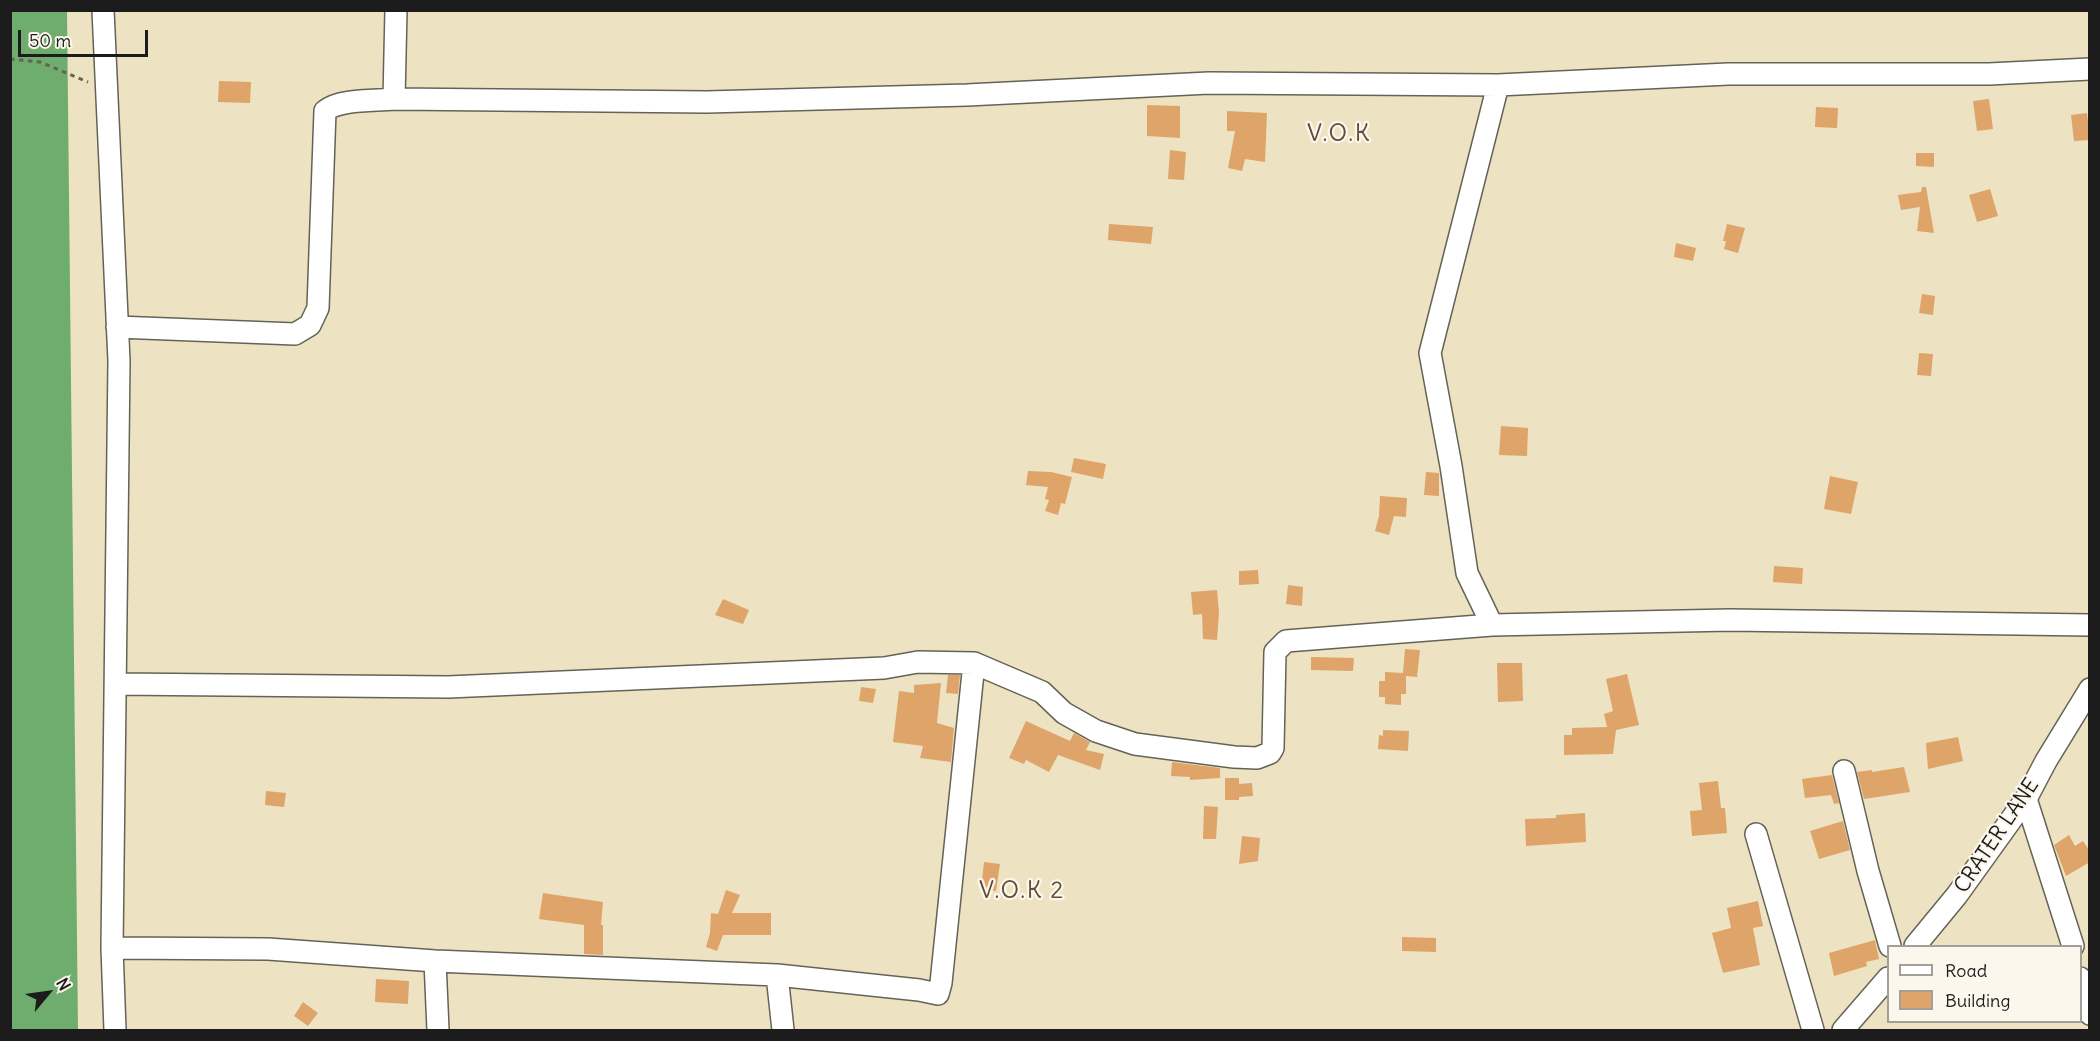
<!DOCTYPE html>
<html>
<head>
<meta charset="utf-8">
<style>
  body { margin:0 }
  #map { position:relative; width:2100px; height:1041px; overflow:hidden; background:#ede3c3; font-family:Delius,sans-serif }
  canvas { display:block }
  .frame { position:absolute; inset:0; border:12px solid #1c1c1c; pointer-events:none }
  .legend { position:absolute; left:1887px; top:945px; width:195px; height:78px; box-sizing:border-box; background:#fbf7ec; border:2px solid #a29f99; margin:0; padding:8px 10px; list-style:none; font-size:18px; color:#1c1c1c }
  .legend li { display:flex; align-items:center; gap:12px; height:30px }
  .legend b { width:30px; border:2px solid #a29f99 }
  .north { position:absolute; left:18px; top:963px; width:60px; height:60px; -webkit-text-stroke:4px #fbf7ec; paint-order:stroke; rotate:61deg; font-size:16px; font-weight:700; line-height:24px; text-align:center; color:#1c1c1c }
  .north::after { content:''; display:block; margin:auto; width:21px; height:27px; background:#1c1c1c; clip-path:polygon(50% 0,100% 100%,50% 72%,0 100%) }
  .scale { position:absolute; left:18px; top:30px; width:130px; height:27px; box-sizing:border-box; border:3px solid #1c1c1c; border-top:0; padding-left:8px; font-size:18px; line-height:21px; white-space:nowrap; color:#1c1c1c; -webkit-text-stroke:4px #fbf7ec; paint-order:stroke }
</style>
</head>
<body>
<div id="map">
<canvas width="2100" height="1041"></canvas>
<div class="frame"></div>
<ul class="legend">
<li><b style="height:8px;background:#fff"></b>Road</li>
<li><b style="height:16px;background:#dea469"></b>Building</li>
</ul>
<div class="north">N</div>
<div class="scale">50 m</div>
</div>
<script>
const g = document.querySelector('canvas').getContext('2d');
g.lineJoin = 'round';
function fillPath(path, color) {
  g.fillStyle = color;
  g.fill(path, 'evenodd');
}
function strokePath(path, color, width, dash) {
  g.strokeStyle = color;
  g.lineWidth = width;
  g.lineCap = dash ? 'butt' : 'round';
  g.setLineDash(dash || []);
  g.stroke(path);
}
function write(font, color, halo, rows, align = 'center') {
  g.font = font + ' Delius,sans-serif';
  g.lineWidth = 4.5;
  g.setLineDash([]);
  g.textBaseline = 'middle';
  g.strokeStyle = halo;
  g.fillStyle = color;
  for (const [text, x, y, turn = 0] of rows) {
    g.save();
    g.translate(x, y);
    g.rotate((+turn || 0) * Math.PI / 180);
    g.textAlign = isNaN(turn) ? turn : align;
    if (halo) g.strokeText(text, 0, 0);
    g.fillText(text, 0, 0);
    g.restore();
  }
}
fillPath(new Path2D(`
  M10,11H67L78,1030H11Z`), '#6fad6e');
fillPath(new Path2D(`
  M219,81L251,82L250,103L218,102Z
  M1989,99L1993,129L1977,131L1973,101Z
  M1147,105L1180,106V138L1147,136Z
  M1816,107L1838,108L1837,128L1815,127Z
  M1227,111L1267,113L1265,162L1245,159L1242,171L1228,168L1235,131H1227Z
  M2087,113L2090,140L2074,141L2071,115Z
  M1170,150L1186,152L1184,180L1168,179Z
  M1916,153H1934V167L1916,166Z
  M1922,187H1926L1934,233L1917,231L1920,207L1901,210L1898,195L1921,192Z
  M1990,189L1998,216L1977,222L1969,195Z
  M1109,224L1153,227L1151,244L1108,240Z
  M1727,224L1745,228L1738,253L1724,249L1726,241H1723Z
  M1676,243L1696,248L1693,261L1674,257Z
  M1922,294L1935,296L1933,315L1919,313Z
  M1919,353L1933,354L1931,376L1917,375Z
  M1501,426L1528,428L1527,456L1499,455Z
  M1074,458L1106,464L1103,479L1071,472Z
  M1028,471L1051,472L1072,477L1065,504L1061,503L1058,515L1045,511L1049,500L1045,499L1048,487L1026,485Z
  M1426,472L1439,473V496L1424,495Z
  M1830,476L1858,482L1851,514L1824,509Z
  M1380,496L1407,498L1406,517L1394,516L1389,535L1375,531L1379,516Z
  M1774,566L1803,568L1802,584L1773,582Z
  M1258,570L1259,584L1239,585V571Z
  M1288,585L1303,587L1302,606L1286,604Z
  M1217,590L1219,613L1217,640L1203,639L1202,614L1193,615L1191,592Z
  M723,599L749,610L743,624L715,615Z
  M1405,649L1420,650L1417,677L1406,676V694H1401V705L1385,704V697H1379V681H1385V672L1403,673Z
  M1311,657L1354,658L1353,671L1311,670Z
  M1497,663H1522L1523,701L1498,702Z
  M1627,674L1639,725L1616,730L1613,754L1564,755V735H1572V728L1607,727L1604,714L1613,711L1606,679Z
  M948,675H960L958,694L946,693Z
  M941,683L937,723L954,728L951,762L920,758L923,746L893,742L899,691L914,693V685Z
  M861,687L876,689L873,703L859,701Z
  M1026,721L1070,741L1074,733L1090,742L1086,750L1104,754L1100,770L1058,755L1049,772L1026,760L1024,764L1009,758Z
  M1383,730L1409,731L1408,751L1378,749L1379,735L1383,736Z
  M1958,737L1963,761L1928,769L1926,743Z
  M1172,762L1220,768V778L1190,780V777L1171,776Z
  M1904,767L1910,792L1864,799L1857,772L1872,770V772Z
  M1832,775L1839,803L1834,804L1831,795L1805,798L1802,779Z
  M1225,778H1239V784L1252,783L1253,796L1239,797V800H1225Z
  M1718,781L1721,808H1725L1727,833L1692,836L1690,811L1702,810L1699,783Z
  M266,791L286,793L284,807L265,805Z
  M1204,806L1218,807L1216,839H1203Z
  M1585,813L1586,842L1526,846L1525,819L1556,818V815Z
  M1843,821L1850,850L1819,859L1810,831Z
  M2069,835L2075,846L2083,841L2090,851V862L2066,876L2054,845Z
  M1242,836L1260,838L1258,861L1239,864Z
  M984,862L1000,864L996,891L981,889Z
  M726,890L740,895L732,913H771V935H723L717,951L706,947L710,933L711,913L718,914Z
  M543,893L603,902L601,925H603V955L584,954V925L539,919Z
  M1758,901L1763,926L1753,928L1760,965L1723,973L1712,933L1731,928L1727,908Z
  M1402,937L1436,938V952L1402,951Z
  M1875,940L1879,959L1866,962L1867,966L1834,976L1829,953Z
  M376,979L409,981L408,1004L375,1002Z
  M303,1002L318,1013L308,1026L294,1016Z`), '#dea469');
const street = new Path2D(`
  M103,10L119,361L112,948L115,1030
  M394,99L396,10
  M117,327L295,334L310,325L318,308L325,111C339,99 374,101 394,99L707,102L967,95L1209,83L1498,85L1728,74H1989L2090,69
  M1492,625L1467,573L1451,466L1430,353L1498,85
  M116,684L448,687L884,668L918,662L974,663L1042,692L1064,713L1096,731L1135,744L1234,757L1257,758L1270,753L1273,748L1275,652L1286,641L1492,625L1730,620L2090,625
  M1844,771L1868,871L1890,946
  M2026,799L2073,946
  M1756,834L1813,1030
  M1915,946L1957,895L2026,799L2046,761L2090,689
  M112,948L268,949L435,961L777,975L919,990L938,994L941,983L974,663
  M435,961L438,1030
  M777,975L783,1030
  M2080,978L2090,1014
  M1843,1030L1888,978`);
strokePath(street, '#656256', 24);
strokePath(new Path2D(`
  M10,59L40,62L88,82`), '#656256', 3, [4.5, 4.5]);
strokePath(street, '#fff', 21);
write('21px', '#1c1c1c', '#fbf7ec', [
  ["CRATER LANE",1997,836,-56]
]);
g.letterSpacing = '1.5px';
write('24px', '#604c37', '#fbf7ec', [
  ["V.O.K",1339,134],
  ["V.O.K 2",1022,891]
]);
g.letterSpacing = '0px';
</script>
</body>
</html>
